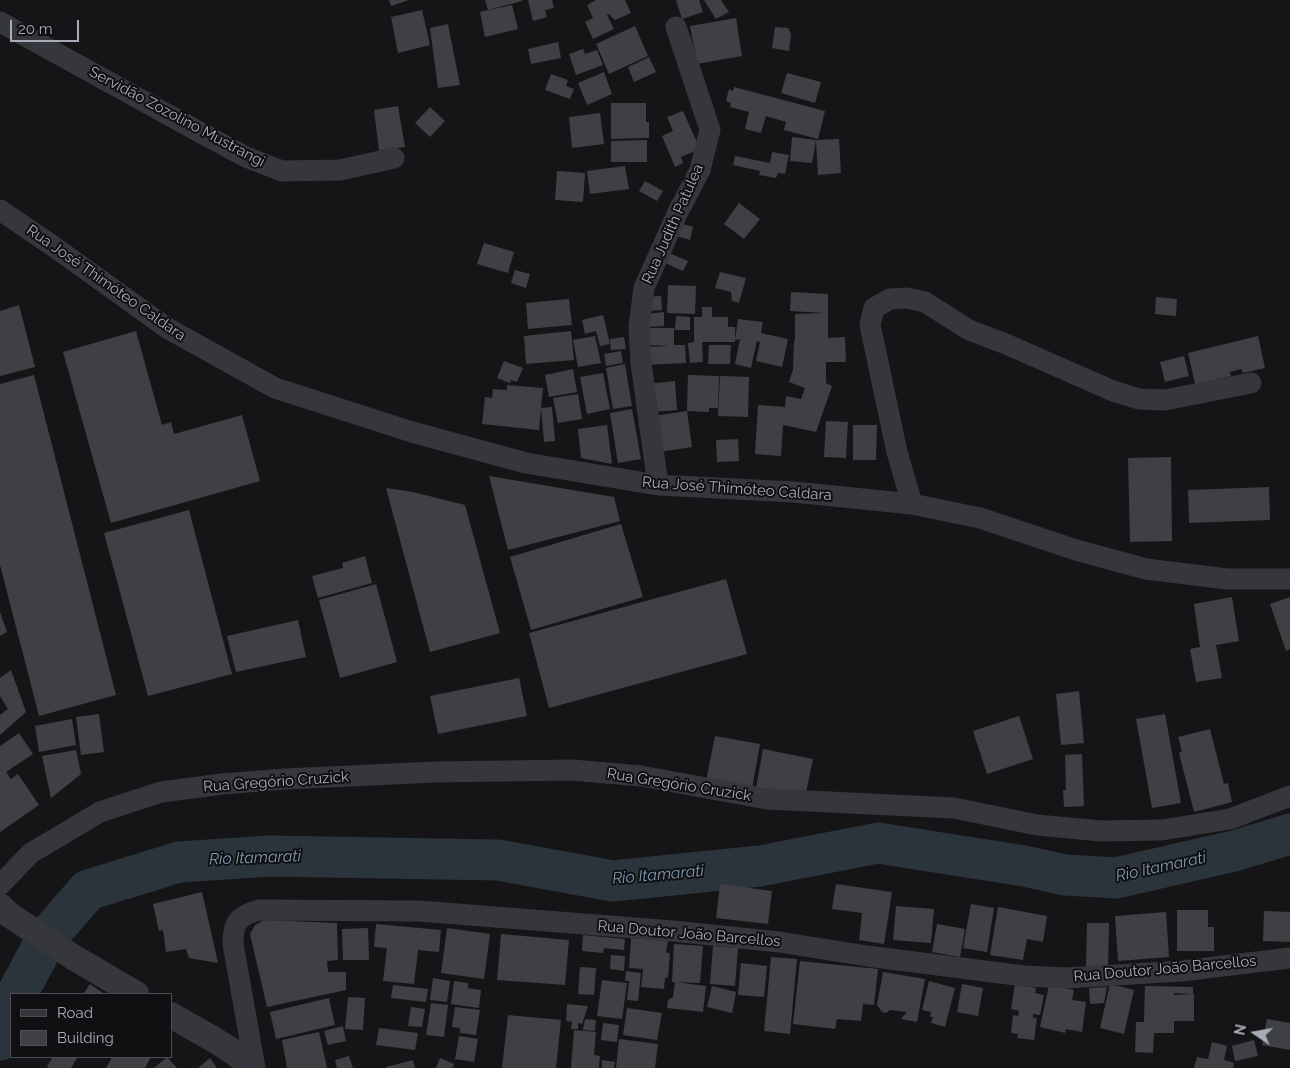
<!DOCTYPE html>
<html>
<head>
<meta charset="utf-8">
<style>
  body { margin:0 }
  #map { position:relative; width:1290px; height:1068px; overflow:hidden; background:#151517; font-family:Raleway,sans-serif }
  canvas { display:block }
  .legend { position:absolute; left:10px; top:993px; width:162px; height:65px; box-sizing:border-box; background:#101012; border:1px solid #4c4e54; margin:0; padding:6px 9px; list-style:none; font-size:15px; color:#a7acb7 }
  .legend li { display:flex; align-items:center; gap:10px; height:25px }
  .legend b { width:25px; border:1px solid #4c4e54 }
  .north { position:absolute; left:1230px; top:1008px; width:50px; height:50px; -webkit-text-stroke:4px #101012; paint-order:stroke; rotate:282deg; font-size:14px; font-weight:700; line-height:20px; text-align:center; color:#a7acb7 }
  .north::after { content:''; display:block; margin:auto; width:18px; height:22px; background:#a7acb7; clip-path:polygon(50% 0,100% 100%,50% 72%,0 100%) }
  .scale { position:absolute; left:10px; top:20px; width:69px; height:22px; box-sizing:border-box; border:2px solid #a7acb7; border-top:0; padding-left:6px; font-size:15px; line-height:18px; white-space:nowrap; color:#a7acb7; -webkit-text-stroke:4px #101012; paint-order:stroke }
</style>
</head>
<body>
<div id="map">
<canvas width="1290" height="1068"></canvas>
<ul class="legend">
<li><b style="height:6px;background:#36373c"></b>Road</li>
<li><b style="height:14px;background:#3f4044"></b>Building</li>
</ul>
<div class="north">N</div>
<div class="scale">20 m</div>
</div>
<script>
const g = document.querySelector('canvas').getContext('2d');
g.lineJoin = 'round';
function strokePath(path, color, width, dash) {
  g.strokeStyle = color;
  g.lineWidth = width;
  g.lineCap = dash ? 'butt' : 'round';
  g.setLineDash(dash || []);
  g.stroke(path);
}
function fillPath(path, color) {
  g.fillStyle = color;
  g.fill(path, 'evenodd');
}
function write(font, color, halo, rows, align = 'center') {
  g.font = font + ' Raleway,sans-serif';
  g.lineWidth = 4;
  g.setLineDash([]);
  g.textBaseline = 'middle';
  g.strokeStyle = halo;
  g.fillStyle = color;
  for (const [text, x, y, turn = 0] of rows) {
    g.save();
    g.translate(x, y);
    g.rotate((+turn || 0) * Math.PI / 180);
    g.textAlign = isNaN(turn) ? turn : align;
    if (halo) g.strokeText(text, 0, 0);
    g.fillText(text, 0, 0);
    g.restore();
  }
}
strokePath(new Path2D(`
  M17,994L48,936L88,890L179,862L270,856L498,860L613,881L760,866L878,843L1024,866L1065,875L1116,878L1234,851L1290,834
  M0,1040L11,1006`), '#2b343b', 41);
fillPath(new Path2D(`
  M389,0H409L391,6Z
  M485,0H522V1L488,10Z
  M528,0H552L554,8L545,10L547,17L533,21Z
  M596,0H625L631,13L615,20L609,14L607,15L614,29L593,39L585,22L593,18L587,5Z
  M676,0H699L703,12L682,19Z
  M704,0H721L729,12L716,19Z
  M512,5L518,29L485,37L480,12Z
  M422,10L430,45L398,53L391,17Z
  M736,18L742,56L697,64L690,26Z
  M448,24L460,85L438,88L430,28Z
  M635,26L648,56L609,74L596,44Z
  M775,27L788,28L791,34L789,51L772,48Z
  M558,42L561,58L531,64L528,49Z
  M583,49L585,54L597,50L603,65L576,75L569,54Z
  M649,57L656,72L634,82L628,67Z
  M604,72L612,94L587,105L578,83Z
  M787,73L821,82L815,103L781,93Z
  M551,74L568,80L566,86L574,89L570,99L545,90Z
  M734,87L825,111L818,139L784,130L786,122L766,116L761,133L745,129L749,112L730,107L731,103L726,101L729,89L733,91Z
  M611,103H646V122H649V138L611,139Z
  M398,106L405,147L379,151L374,110Z
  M430,107L445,121L430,137L415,123Z
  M683,111L700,149L681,157L683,163L675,167L662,136L673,131L667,117Z
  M600,113L604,144L572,148L569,117Z
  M792,137L816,140L812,163L790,161Z
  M839,139L841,173L818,175L816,140Z
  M647,140V162H611V141Z
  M772,152L789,155L785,174L778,173L776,178L759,175L760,171L733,165L735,156L770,163Z
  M625,166L629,189L590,194L587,171Z
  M557,171L585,173L583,202L555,200Z
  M645,181L663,191L657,201L639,191Z
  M739,203L760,219L744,239L724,224Z
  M673,221L693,227L690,240L670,234Z
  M484,243L514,252L508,273L477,264Z
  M669,253L688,261L683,271L665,263Z
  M515,270L530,274L526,288L511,283Z
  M720,272L746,278L739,303L732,301L731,292L715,288Z
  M668,285L696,286L695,314L667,313Z
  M791,292L828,294V338L845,337L846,362H826V383L832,386L816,432L783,425L781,456L755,454L758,405L785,407L786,396L801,399L805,388L789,382L793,369L794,340H795V314L824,313L790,311Z
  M661,296L662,310L646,311L645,297Z
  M1156,297L1177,299L1176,316L1155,314Z
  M569,299L572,325L528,329L526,303Z
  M19,305L35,367L0,376V311Z
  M702,307H712V317H728V327H735V342H702L703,362L690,363L688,343L694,342V317H702Z
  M664,312V326L647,327L646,314Z
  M603,315L610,344L600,346L596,331L585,334L582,320Z
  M676,316L690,317V330H675Z
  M738,319L763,322L761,333L788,339L782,367L756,361L760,342L757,341L751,368L735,364L740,339L735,340Z
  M646,328H674V345H685L686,363L644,365L643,347L670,346L647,345Z
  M136,331L162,425L171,422L174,434L242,415L260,481L111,523L63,352Z
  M571,331L574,360L526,364L524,336Z
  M595,336L601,363L578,367L573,340Z
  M1258,336L1265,368L1243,373L1241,369L1230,372L1231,376L1195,384L1188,353Z
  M624,337L626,349L611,350L610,339Z
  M709,345H731L730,364H708Z
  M621,351L623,363L606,366L604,354Z
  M1184,356L1189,376L1165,382L1160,362Z
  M504,361L523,368L517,382L511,380L510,383L497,378Z
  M625,364L632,406L613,409L606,368Z
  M573,369L577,392L549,397L545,375Z
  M603,373L610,409L587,414L580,377Z
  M34,375L116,695L39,716L0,565V384Z
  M688,375L719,376L718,408H709V412L687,411Z
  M720,376L749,377L748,417L718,416Z
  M675,381L677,410L651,412L648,384Z
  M507,385L543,388L539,430L482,424L485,397L492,398L493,389L507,390Z
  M578,394L582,419L558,423L553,398Z
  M552,407L555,441L544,442L541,408Z
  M632,409L641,459L618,463L610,413Z
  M687,411L692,447L660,452L654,416Z
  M826,421L848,422L846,458L824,457Z
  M607,425L612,464L581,458L578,429Z
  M853,425H877L876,460H853Z
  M738,439L739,461L717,462L716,440Z
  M1171,457L1172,541L1130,542L1128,458Z
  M489,476L614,497L620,521L508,550Z
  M1269,487L1270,520L1189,523L1188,490Z
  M386,488L413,492L465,505L500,633L430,652Z
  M189,510L232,674L148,696L104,533Z
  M621,524L643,597L531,630L510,557Z
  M365,556L372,583L318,598L312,576L343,568L342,563Z
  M726,579L747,654L549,708L529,633Z
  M376,584L397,662L340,678L319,600Z
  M1232,597L1239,641L1216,645L1222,678L1196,682L1190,649L1200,647L1194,604Z
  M1290,597V649L1286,651L1270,604Z
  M0,612L7,632L0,636Z
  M298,620L306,657L236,672L227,636Z
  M11,670L26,712L0,735V715L8,709L0,696V678Z
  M519,678L527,716L438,734L430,696Z
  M1079,691L1084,743L1061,745L1056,694Z
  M99,714L104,752L81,755L76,717Z
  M1165,714L1181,803L1152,808L1136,719Z
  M1019,716L1033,759L987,774L973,731Z
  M72,719L76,745L39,752L35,726Z
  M1210,729L1224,784L1228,783L1232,802L1194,812L1179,753L1182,751L1178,737Z
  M19,733L33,754L6,772L11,779L18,774L39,805L0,832V746Z
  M715,736L760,744L752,789L706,781Z
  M763,749L813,759L805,797L756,788Z
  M76,750L81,774L51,798L42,756Z
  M1082,754L1084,806L1064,807L1063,790H1066L1065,755Z
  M720,884L772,891L768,924L716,918Z
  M836,884L892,892L884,944L859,940L862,913L832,909Z
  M202,892L218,963L189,958L186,949L166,952L163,930L159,931L153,904Z
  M971,904L994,908L987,952L963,948Z
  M896,906L934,909L931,943L893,940Z
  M998,907L1047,916L1043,942L1027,939L1023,960L990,955Z
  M1177,910H1208V927H1214V951H1177Z
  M1264,911L1290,912V942L1263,941Z
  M1166,912L1169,957L1118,961L1115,916Z
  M264,920L337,923L338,960L327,961L328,972H346V990L267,1007L250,934L255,925Z
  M1087,923H1109L1108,968L1086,967Z
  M376,924L441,930L439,952L418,950L414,984L383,981L387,948L374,947Z
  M937,924L965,929L960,957L932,952Z
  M368,928L369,960H343L342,929Z
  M447,928L490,934L484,979L441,973Z
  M501,934L569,940L565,985L497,980Z
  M583,935L625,939L624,950L604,948L603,953L582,951Z
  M631,938L668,941L666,952L670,954L668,977L665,978L664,989L641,987L643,969L629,968Z
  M674,944L703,946L700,983L672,982Z
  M713,946L738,948L735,986L710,984Z
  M611,955L625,956L624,971L610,969Z
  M771,957L797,959L790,1034L764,1031Z
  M800,961L878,969L874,1005L863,1004L861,1021L837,1019L835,1029L793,1024Z
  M741,963L767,966L764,997L738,995Z
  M580,967L596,968L594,995L578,994Z
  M626,971L641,973L638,1001L627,1000L629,981H625Z
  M883,972L925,979L917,1022L901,1019L907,1012L890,1010L886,1013L882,1012L877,1005Z
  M433,978L450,981L447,1002L430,1000Z
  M602,980L627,983L622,1019L597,1016Z
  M454,981L468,983V988L481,990L479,1008L451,1004Z
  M929,981L955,988L945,1027L931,1023L933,1017H930L931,1012L922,1010Z
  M675,982L706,986L703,1012L667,1008L668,1000L673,997Z
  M90,984L104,994H83Z
  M962,984L983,988L978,1016L957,1012Z
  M1015,984L1036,988L1035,993L1044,995L1040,1015L1033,1014V1018H1037L1034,1040L1017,1038L1018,1034L1011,1033L1013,1015L1018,1016L1019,1011L1011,1009Z
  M1110,984L1134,990L1124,1034L1100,1028Z
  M393,985L428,989L426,1002L391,998Z
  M1049,985L1074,990L1072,1000L1086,1002L1082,1032L1066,1029L1065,1033L1040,1027Z
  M712,986L736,992L732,1013L707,1007Z
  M1145,986L1193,987V994L1174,993V995L1194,994V1021H1174V1033H1154L1153,1053L1135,1052L1136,1022H1144Z
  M1107,987L1104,1003L1090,1004L1089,988Z
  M348,997L365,998L363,1030L345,1029Z
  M329,998L335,1025L276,1039L270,1012Z
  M431,1003L448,1005L444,1037L426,1035Z
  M567,1004L588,1006L582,1024L578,1023V1029H571L572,1022L566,1021Z
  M411,1007L425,1009L422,1027L408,1026Z
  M455,1007L480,1010L476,1035L460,1033V1028L452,1027Z
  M627,1008L662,1013L657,1040L623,1035Z
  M508,1015L561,1020L556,1068H502Z
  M585,1019L596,1020L595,1031L583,1030Z
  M1267,1019L1290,1023V1050L1262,1045Z
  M603,1023L619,1025L617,1042L601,1040Z
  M343,1026L346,1041L328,1045L324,1031Z
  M379,1028L418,1033L415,1050L376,1045Z
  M574,1030L596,1032L594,1055L600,1056L599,1068H571Z
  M319,1032L327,1068H287L282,1040Z
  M459,1036L478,1039L474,1062L455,1059Z
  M619,1039L658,1044L655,1068H616Z
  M1254,1040L1258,1056L1235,1061L1232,1046Z
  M1212,1042L1227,1046L1224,1060L1234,1063L1233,1068H1194L1197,1057L1208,1059Z
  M349,1056L353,1068H337L335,1060Z
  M53,1057H75L77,1058L71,1068H49L47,1066Z
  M112,1057H151L145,1068H106Z
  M167,1057L177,1068H154Z
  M210,1058L217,1068H198Z
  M440,1058L454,1064L452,1068H436Z
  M413,1060L415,1068H386V1067Z
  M602,1060L615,1062L614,1068H602Z`), '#3f4044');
strokePath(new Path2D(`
  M0,22L203,134L246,157L282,171L340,170L394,158
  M0,210L53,246L167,328L275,388L412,432L526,463L658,485L794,492L912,504L980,518L1076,550L1146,569L1227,579H1290
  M658,485L641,363L639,326L644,288L678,212L700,170L710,130L676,27
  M912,504L897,452L870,325L874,308L890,299L907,298L925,302L969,330L1006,344L1113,391L1139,399L1165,400L1251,383
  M0,885L31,853L100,812L161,792L222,784L285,779L435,772L572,770L641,776L767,799L954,808L1037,825L1101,831L1162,830L1230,819L1290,796
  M255,1068L233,944C233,922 238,916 259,910L419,911L673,931L779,942L867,956L1024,976L1066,978L1182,971L1290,958`), '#36373c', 21);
strokePath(new Path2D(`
  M0,906L8,914L73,957L136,994
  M171,1015C192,1028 238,1050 251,1068`), '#36373c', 26);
write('15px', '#a7acb7', '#101012', [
  ["Servidão Zozolino Mustrangi",177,117,28],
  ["Rua Judith Patulea",673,224,-66],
  ["Rua José Thimóteo Caldara",106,283,35],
  ["Rua José Thimóteo Caldara",737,489,4],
  ["Rua Gregório Cruzick",276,782,-4],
  ["Rua Gregório Cruzick",679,785,9],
  ["Rua Doutor João Barcellos",689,934,5],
  ["Rua Doutor João Barcellos",1165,969,-5]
]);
write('italic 16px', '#7e9ab2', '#101012', [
  ["Rio Itamarati",255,858,-2],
  ["Rio Itamarati",1161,867,-12],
  ["Rio Itamarati",658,875,-5]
]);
</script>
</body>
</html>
